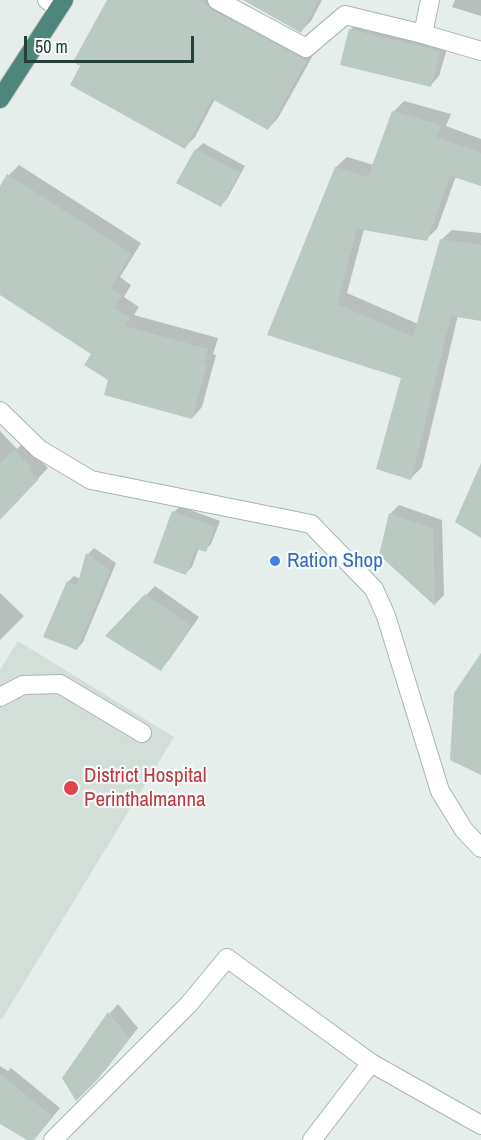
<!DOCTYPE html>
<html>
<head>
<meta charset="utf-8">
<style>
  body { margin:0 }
  #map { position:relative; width:481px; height:1140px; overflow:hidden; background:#e5eeea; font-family:"Archivo Narrow",sans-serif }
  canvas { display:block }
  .scale { position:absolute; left:24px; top:36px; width:170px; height:27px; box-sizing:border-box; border:3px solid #253f39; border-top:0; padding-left:8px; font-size:18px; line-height:21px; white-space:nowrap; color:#253f39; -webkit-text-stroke:4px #f6faf8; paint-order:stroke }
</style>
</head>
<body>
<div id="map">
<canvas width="481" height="1140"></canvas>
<div class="scale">50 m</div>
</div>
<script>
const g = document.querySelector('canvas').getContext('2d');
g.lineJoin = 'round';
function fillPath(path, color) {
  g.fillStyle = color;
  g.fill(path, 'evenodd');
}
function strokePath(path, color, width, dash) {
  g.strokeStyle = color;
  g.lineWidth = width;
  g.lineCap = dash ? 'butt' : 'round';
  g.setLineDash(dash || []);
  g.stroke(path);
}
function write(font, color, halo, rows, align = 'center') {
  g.font = font + ' "Archivo Narrow",sans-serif';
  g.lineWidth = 4.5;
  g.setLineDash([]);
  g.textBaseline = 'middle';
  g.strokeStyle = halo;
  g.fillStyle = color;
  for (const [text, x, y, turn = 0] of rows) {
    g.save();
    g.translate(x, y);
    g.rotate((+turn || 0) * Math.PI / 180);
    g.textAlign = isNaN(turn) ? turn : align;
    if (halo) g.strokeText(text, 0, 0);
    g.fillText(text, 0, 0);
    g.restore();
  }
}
fillPath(new Path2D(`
  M18,641L174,737L2,1019L0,1018V670Z`), '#d4ded9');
fillPath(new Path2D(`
  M110,0H222L316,50L278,118L268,129L215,99L195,137L185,147Z
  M244,0H322L311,21L301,31Z
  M455,0H481V16L452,7Z
  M359,21L449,42L439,76L430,86L350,30Z
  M404,101L451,114L446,126L481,139V185L456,176L437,229L426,239L364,229L347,293L418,324L441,240L452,230L481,233V319L458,315L422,467L411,478L403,377L269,334L336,167L347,157L374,165L394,111Z
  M203,143L245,166L227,199L220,206L179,182L197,149Z
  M19,165L141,243L120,277L131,285L124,297L139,307L134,315L218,338L213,354L216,355L202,407L192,418L110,379L93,353L0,293V189L9,175Z
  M0,431L17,449L25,441L38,458L48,468L2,516L0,514Z
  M399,505L442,520L444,595L435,604L380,554L390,514Z
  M180,506L220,521L211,544L205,550L199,548L192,567L186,573L174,512Z
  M94,548L116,563L83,642L77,649L68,582L74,576L81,579L88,554Z
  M155,586L199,617L169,660L160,669L107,636Z
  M0,593L24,616L0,640Z
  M118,1004L138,1028L106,1069L76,1099L64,1078L110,1013Z
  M0,1066L8,1071L11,1068L60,1108L33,1140L0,1122Z`), '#0003');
fillPath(new Path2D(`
  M107,0H200L212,10L307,61L268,130L212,99L185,149L70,85L80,66L73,62Z
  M243,0H319L301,33Z
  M349,29L440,51L431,87L340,65Z
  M392,111L441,125L437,137L481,153V186L450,176L427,241L357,229L337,304L413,337L440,239L481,245V321L451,316L411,480L376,469L401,378L267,335L335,167L368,177Z
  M195,149L240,173L221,207L176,183Z
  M7,174L132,254L110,288L122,296L114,308L130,318L125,326L208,349L204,364L207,365L192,419L104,395L108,380L84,365L91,354L0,295V186Z
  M14,450L31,467L29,470L39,479L0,520V464Z
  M481,463V538L455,522Z
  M172,511L215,527L206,552L196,549L186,575L153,563Z
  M389,513L433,529L435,606L379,555Z
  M86,553L110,570L77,650L43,637L67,581L77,586Z
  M145,594L191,626L161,671L105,636Z
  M481,653V775L450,760L454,693Z
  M108,1012L130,1038L97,1080L76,1101L62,1078Z
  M0,1074L53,1117L34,1140H27L0,1124Z`), '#bbc9c3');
const minor = new Path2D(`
  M47,0L59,7
  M423,34L430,0
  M0,411L39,449L91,480L311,524L374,589L386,616L440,791L464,830L481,848
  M0,697L23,685L60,684L142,733
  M371,1063L481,1125
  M53,1140L189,1004L227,958L371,1063L312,1140`);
const tertiary = new Path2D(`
  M217,0L306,48L345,15L423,34L481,51`);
const trunk = new Path2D(`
  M0,99L64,0`);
strokePath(minor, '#a8b6b1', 20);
strokePath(tertiary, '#a8b6b1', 20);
strokePath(trunk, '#c2c9c8', 20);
strokePath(minor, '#fff', 18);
strokePath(tertiary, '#fff', 18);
strokePath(trunk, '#4f867c', 18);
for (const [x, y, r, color] of [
  [275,561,6,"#3f7fe0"],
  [71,788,8,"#e0444e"]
]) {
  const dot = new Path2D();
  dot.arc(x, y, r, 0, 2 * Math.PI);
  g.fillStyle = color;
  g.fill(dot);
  strokePath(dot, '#f6faf8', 2);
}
write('21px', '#366cbe', '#f6faf8', [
  ["Ration Shop",287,561]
], 'left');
write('21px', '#be3a42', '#f6faf8', [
  ["District Hospital",84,776],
  ["Perinthalmanna",84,800]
], 'left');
</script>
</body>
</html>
